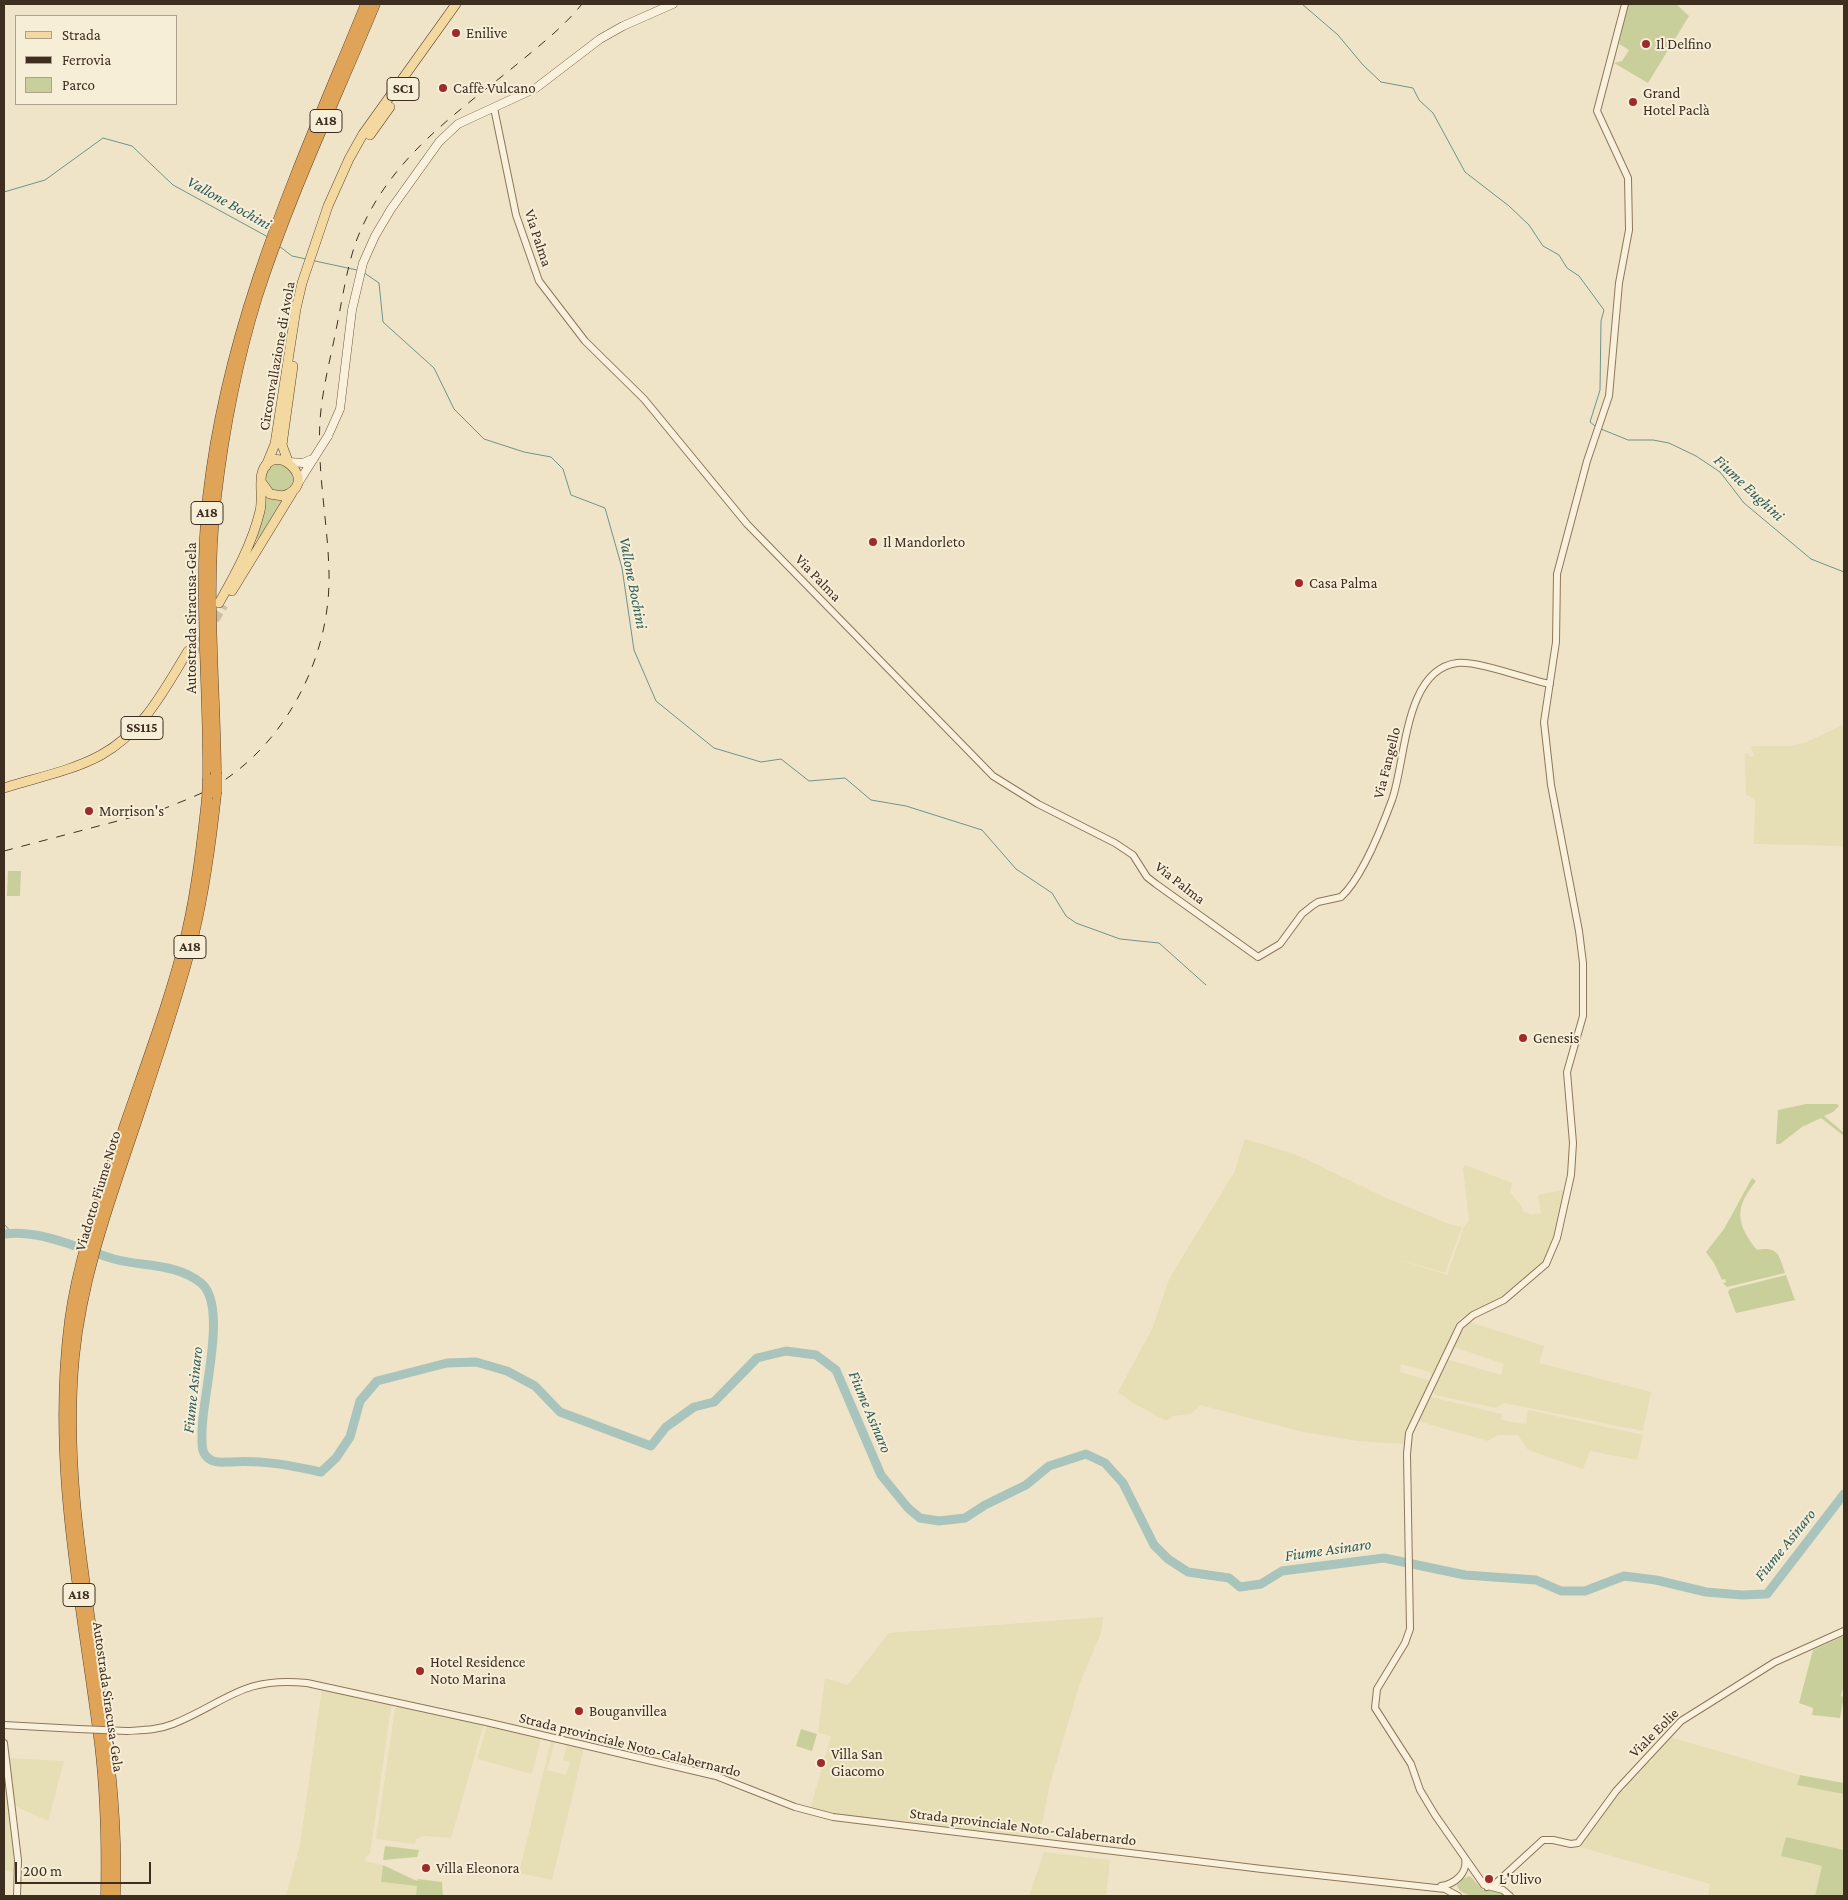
<!DOCTYPE html>
<html>
<head>
<meta charset="utf-8">
<style>
  body { margin:0 }
  #map { position:relative; width:1848px; height:1900px; overflow:hidden; background:#f0e4c8; font-family:"Crimson Pro",serif }
  canvas { display:block }
  .frame { position:absolute; inset:0; border:5px solid #3d2e20; pointer-events:none }
  .legend { position:absolute; left:15px; top:15px; width:162px; height:90px; box-sizing:border-box; background:#f7eed8; border:1px solid #ada18e; margin:0; padding:6px 9px; list-style:none; font-size:15px; color:#3d2e20 }
  .legend li { display:flex; align-items:center; gap:10px; height:25px }
  .legend b { width:25px; border:1px solid #ada18e }
  .scale { position:absolute; left:15px; top:1862px; width:136px; height:22px; box-sizing:border-box; border:2px solid #3d2e20; border-top:0; padding-left:6px; font-size:15px; line-height:18px; white-space:nowrap; color:#3d2e20; -webkit-text-stroke:4px #f7eed8; paint-order:stroke }
</style>
</head>
<body>
<div id="map">
<canvas width="1848" height="1900"></canvas>
<div class="frame"></div>
<ul class="legend">
<li><b style="height:6px;background:#f3d9a0"></b>Strada</li>
<li><b style="height:6px;background:#3d2e20"></b>Ferrovia</li>
<li><b style="height:14px;background:#c9cf9b"></b>Parco</li>
</ul>
<div class="scale">200 m</div>
</div>
<script>
const g = document.querySelector('canvas').getContext('2d');
g.lineJoin = 'round';
function fillPath(path, color) {
  g.fillStyle = color;
  g.fill(path, 'evenodd');
}
function strokePath(path, color, width, dash) {
  g.strokeStyle = color;
  g.lineWidth = width;
  g.lineCap = dash ? 'butt' : 'round';
  g.setLineDash(dash || []);
  g.stroke(path);
}
function write(font, color, halo, rows, align = 'center') {
  g.font = font + ' "Crimson Pro",serif';
  g.lineWidth = 4;
  g.setLineDash([]);
  g.textBaseline = 'middle';
  g.strokeStyle = halo;
  g.fillStyle = color;
  for (const [text, x, y, turn = 0] of rows) {
    g.save();
    g.translate(x, y);
    g.rotate((+turn || 0) * Math.PI / 180);
    g.textAlign = isNaN(turn) ? turn : align;
    if (halo) g.strokeText(text, 0, 0);
    g.fillText(text, 0, 0);
    g.restore();
  }
}
fillPath(new Path2D(`
  M1844,724V846L1754,844L1755,801L1753,798L1746,795L1745,754L1748,753L1750,757L1754,756L1751,748L1753,746H1791L1807,742Z
  M1245,1139L1297,1155L1384,1197L1449,1224L1462,1227L1445,1273L1387,1256L1447,1275L1464,1227L1469,1220L1463,1168L1465,1165L1512,1183L1510,1192L1522,1207L1523,1212L1529,1213L1530,1215L1541,1213L1538,1195L1562,1190L1565,1194L1553,1243L1542,1263L1506,1295L1460,1319L1456,1323L1435,1376H1431L1430,1372L1401,1364L1400,1372L1432,1381L1406,1433L1404,1444L1358,1441L1303,1432L1200,1405L1191,1414L1173,1416L1166,1421L1133,1403L1118,1392L1152,1329L1170,1277L1234,1173Z
  M1470,1322L1544,1346L1539,1363L1651,1392L1643,1431L1504,1403L1496,1408L1435,1395L1433,1392L1449,1360L1501,1375L1504,1364L1454,1347L1457,1338L1461,1336L1460,1334Z
  M1431,1397L1502,1414L1501,1420L1518,1423L1526,1424L1528,1410L1643,1435L1637,1460L1590,1451L1583,1469L1528,1450L1518,1435H1498L1488,1441L1421,1422L1419,1420Z
  M1103,1617L1101,1633L1080,1683L1050,1784L1039,1839L834,1815L817,1812L813,1807L810,1809L831,1737L818,1732L825,1678L848,1685L889,1633Z
  M322,1688L390,1703L391,1707L370,1854L366,1856L365,1861L383,1865L381,1882L417,1886L416,1896H286L300,1845Z
  M399,1706L484,1724L451,1838L424,1836L416,1839L415,1844L376,1839L395,1708Z
  M487,1726L541,1738L532,1774L477,1759Z
  M1670,1737L1800,1775L1798,1785L1844,1794V1850L1786,1837L1782,1856L1822,1866L1815,1896H1708L1710,1884L1580,1847L1612,1801L1621,1790L1625,1791L1626,1784L1647,1761L1652,1762V1755Z
  M551,1741H555L547,1770L566,1775L570,1762L563,1760L567,1744L584,1748L552,1880L519,1873Z
  M9,1758L64,1761L48,1821L15,1806L12,1785L15,1783L12,1780Z
  M4,1774L15,1855L16,1873L4,1870Z
  M1044,1852L1110,1860L1106,1896H1029Z`), '#e6deb5');
fillPath(new Path2D(`
  M1628,4H1676L1689,16L1648,83L1614,63L1622,61L1629,50L1619,44Z
  M264 478a15 15 0 1 1 30 0a15 15 0 1 1-30 0Z
  M265,494L284,499L258,540L257,538Z
  M8,871H21L20,896H7Z
  M1806,1104H1837L1839,1106L1833,1112L1824,1116L1844,1133V1136L1821,1118L1802,1127L1780,1144H1776L1778,1110Z
  M1752,1178L1756,1181C1734,1208 1736,1224 1757,1250C1778,1246 1779,1255 1785,1273L1727,1287L1723,1283L1726,1282L1725,1279L1722,1280L1714,1263L1706,1252L1724,1229Z
  M1786,1275L1795,1300L1736,1313L1728,1292L1730,1289Z
  M1844,1636V1684L1841,1696L1844,1697L1840,1718L1812,1715L1813,1708L1799,1703L1813,1650Z
  M801,1729L817,1734L812,1751L796,1746Z
  M1800,1775L1844,1783V1794L1797,1785Z
  M1786,1837L1844,1850V1896H1815L1822,1866L1781,1856Z
  M385,1846L419,1850L417,1857L383,1860Z
  M383,1865L417,1881L418,1879L442,1882L443,1896H416L417,1886L381,1882Z
  M1470,1876L1483,1890L1501,1892L1506,1896C1492,1896 1460,1900 1457,1885L1462,1879Z`), '#c9cf9b');
strokePath(new Path2D(`
  M1302,4L1338,35L1363,65L1381,82L1413,88L1419,100L1433,113L1465,172L1509,206L1529,225L1543,246L1559,255L1567,268L1579,276L1604,310L1601,321L1600,390L1590,422L1595,426
  M4,192L45,180L103,138L132,146L173,185L268,237
  M279,246L292,256L306,259
  M315,261L357,270
  M363,272L379,283L383,322L434,368L454,409L484,439L524,452L551,457L563,469L571,495L605,508L622,568L634,650L656,701L714,748L761,762L781,759L809,781L845,778L871,800L906,806L982,830L1016,869L1052,893L1066,916L1076,923L1120,939L1159,943L1206,985
  M1601,429L1628,440H1653L1669,443L1696,456L1720,472L1744,503L1811,559L1844,572
  M4,1224L12,1233`), '#6f938a', 1);
strokePath(new Path2D(`
  M4,1234C41,1229 79,1249 114,1259C143,1267 176,1263 201,1283C229,1306 201,1399 202,1434C202,1441 201,1451 206,1456C213,1464 222,1462 231,1462C263,1460 289,1465 321,1472L336,1458L350,1437L360,1401L377,1381L447,1363L476,1362L507,1371L535,1386L560,1412L651,1446L666,1427L694,1407L714,1402L757,1358L786,1351L816,1355L836,1370L881,1475L908,1508L920,1518L939,1521L965,1518L985,1505L1026,1485L1049,1466L1086,1454L1105,1463L1123,1483L1154,1545L1168,1559L1188,1572L1229,1578L1240,1587L1261,1584L1282,1571L1384,1558L1465,1575L1536,1580L1561,1591H1585L1624,1576L1656,1580L1706,1592L1742,1595L1767,1594L1844,1494`), '#a9c4bc', 9);
strokePath(new Path2D(`
  M193,654L224,605`), '#ccc0a6', 9, [9, 4.5]);
const tertiary = new Path2D(`
  M494,108L516,215L539,281L585,341L644,399L747,524L993,776L1038,804L1115,843L1133,855L1147,877L1156,884L1258,957L1280,944L1302,914L1312,906L1318,902L1341,897C1362,878 1382,827 1392,800C1406,761 1404,670 1457,663C1480,661 1525,679 1550,684
  M4,1725L78,1729
  M127,1731C143,1730 158,1730 173,1724C227,1702 242,1676 307,1683L486,1722L716,1776L795,1807L833,1817L1262,1869L1445,1889L1458,1896
  M4,1743L18,1860L17,1896
  M1441,1886C1455,1884 1468,1873 1465,1858
  M1487,1887L1495,1884L1543,1840H1553L1571,1844L1578,1843L1616,1791L1681,1721L1775,1662L1844,1631
  M1510,1896L1503,1890L1484,1885L1435,1815L1420,1790L1411,1764L1375,1708L1377,1689L1405,1643L1410,1629L1407,1454L1409,1433L1460,1326L1473,1315L1504,1300L1546,1264L1557,1238L1571,1175L1573,1143L1567,1072L1583,1016V963L1579,931L1551,785L1544,722L1556,642L1557,574L1587,461L1609,396L1619,283L1629,230L1628,178L1597,111L1625,4`);
const secondary = new Path2D(`
  M328,436L340,409L352,310L363,263L375,236L391,209L439,142L458,124L536,88L600,39L623,26L673,4
  M289,462L303,463L312,459
  M297,485L314,458`);
const primary = new Path2D(`
  M370,135L390,107
  M288,461L282,445L293,366
  M266,466L275,444L296,309L302,283L328,206L349,159L363,134L456,4
  M232,591L292,493
  M219,603C236,573 252,544 260,511C263,498 259,483 262,473C273,437 323,483 283,496L270,494L262,483
  M4,788C35,778 72,771 101,755C143,732 164,690 188,651`);
const motorway = new Path2D(`
  M216,772C215,681 205,588 216,497C224,429 237,362 257,297C289,197 335,101 375,4
  M208,779C209,685 198,591 208,497C228,318 299,168 366,4
  M106,1896C107,1846 106,1795 100,1745C82,1601 51,1465 70,1320C79,1253 104,1189 125,1125C147,1061 171,998 187,932C197,888 202,844 207,799
  M115,1896C122,1715 57,1538 74,1357C83,1266 117,1182 145,1095C162,1042 181,988 194,933C205,887 211,841 216,794`);
strokePath(tertiary, '#8d765c', 8);
strokePath(secondary, '#6f573f', 9);
strokePath(primary, '#5b4430', 10);
strokePath(motorway, '#5b4430', 11);
strokePath(tertiary, '#faf1dc', 6);
strokePath(secondary, '#faf1dc', 8);
strokePath(primary, '#f3d9a0', 9);
strokePath(motorway, '#e0a458', 10);
strokePath(new Path2D(`
  M4,851L163,809C178,803 194,797 208,790C284,749 331,658 329,573C328,523 317,472 320,421C322,389 331,357 337,325C343,296 347,266 357,239C387,163 448,119 510,70C535,49 561,30 582,4`), '#3d2e20', 1, [9, 9]);
const tertiaryBridge = new Path2D(`
  M78,1729L127,1731`);
const secondaryBridge = new Path2D(`
  M314,458L328,436`);
const motorwayBridge = new Path2D(`
  M216,794V772
  M207,799L208,779`);
strokePath(tertiaryBridge, '#8d765c', 8, []);
strokePath(secondaryBridge, '#6f573f', 9, []);
strokePath(motorwayBridge, '#5b4430', 11, []);
strokePath(tertiaryBridge, '#faf1dc', 6);
strokePath(secondaryBridge, '#faf1dc', 8);
strokePath(motorwayBridge, '#e0a458', 10);
for (const [x, y, r, color] of [
  [456,33,5,"#9e2a2b"],
  [1646,44,5,"#9e2a2b"],
  [443,88,5,"#9e2a2b"],
  [1633,102,5,"#9e2a2b"],
  [873,542,5,"#9e2a2b"],
  [1299,583,5,"#9e2a2b"],
  [89,811,5,"#9e2a2b"],
  [1523,1038,5,"#9e2a2b"],
  [420,1671,5,"#9e2a2b"],
  [579,1711,5,"#9e2a2b"],
  [821,1763,5,"#9e2a2b"],
  [426,1868,5,"#9e2a2b"],
  [1489,1879,5,"#9e2a2b"]
]) {
  const dot = new Path2D();
  dot.arc(x, y, r, 0, 2 * Math.PI);
  g.fillStyle = color;
  g.fill(dot);
  strokePath(dot, '#f7eed8', 2);
}
for (const [x, y, w] of [
  [403,89,32],
  [326,121,32],
  [207,513,32],
  [142,728,42],
  [190,947,32],
  [79,1595,32]
]) {
  const box = new Path2D();
  box.roundRect(x - w / 2, y - 11.5, w, 23, 4);
  g.fillStyle = '#f7eed8';
  g.fill(box);
  strokePath(box, '#3d2e20', 1);
}
write('bold 14px', '#3d2e20', null, [
  ["SC1",403,89],
  ["A18",326,121],
  ["A18",207,513],
  ["SS115",142,728],
  ["A18",190,947],
  ["A18",79,1595]
]);
write('15px', '#3d2e20', '#f7eed8', [
  ["Enilive",466,33],
  ["Il Delfino",1656,44],
  ["Caffè Vulcano",453,88],
  ["Grand",1643,93],
  ["Hotel Paclà",1643,110],
  ["Il Mandorleto",883,542],
  ["Casa Palma",1309,583],
  ["Morrison's",99,811],
  ["Genesis",1533,1038],
  ["Hotel Residence",430,1662],
  ["Noto Marina",430,1679],
  ["Bouganvillea",589,1711],
  ["Villa San",831,1754],
  ["Giacomo",831,1771],
  ["Villa Eleonora",436,1868],
  ["L'Ulivo",1499,1879]
], 'left');
write('15px', '#3d2e20', '#f7eed8', [
  ["Via Palma",538,238,72],
  ["Circonvallazione di Avola",277,356,-80],
  ["Via Palma",818,578,46],
  ["Autostrada Siracusa-Gela",191,618,-90],
  ["Via Fangello",1387,763,-76],
  ["Via Palma",1180,883,38],
  ["Viadotto Fiume Noto",98,1191,-73],
  ["Autostrada Siracusa-Gela",108,1697,82],
  ["Viale Eolie",1654,1733,-45],
  ["Strada provinciale Noto-Calabernardo",630,1745,14],
  ["Strada provinciale Noto-Calabernardo",1023,1827,7]
]);
write('italic 16px', '#2f5d5a', '#f7eed8', [
  ["Vallone Bochini",229,203,29],
  ["Fiume Eughini",1749,488,43],
  ["Vallone Bochini",633,583,79],
  ["Fiume Asinaro",193,1390,-84],
  ["Fiume Asinaro",870,1412,67],
  ["Fiume Asinaro",1785,1545,-51],
  ["Fiume Asinaro",1328,1550,-8]
]);
</script>
</body>
</html>
